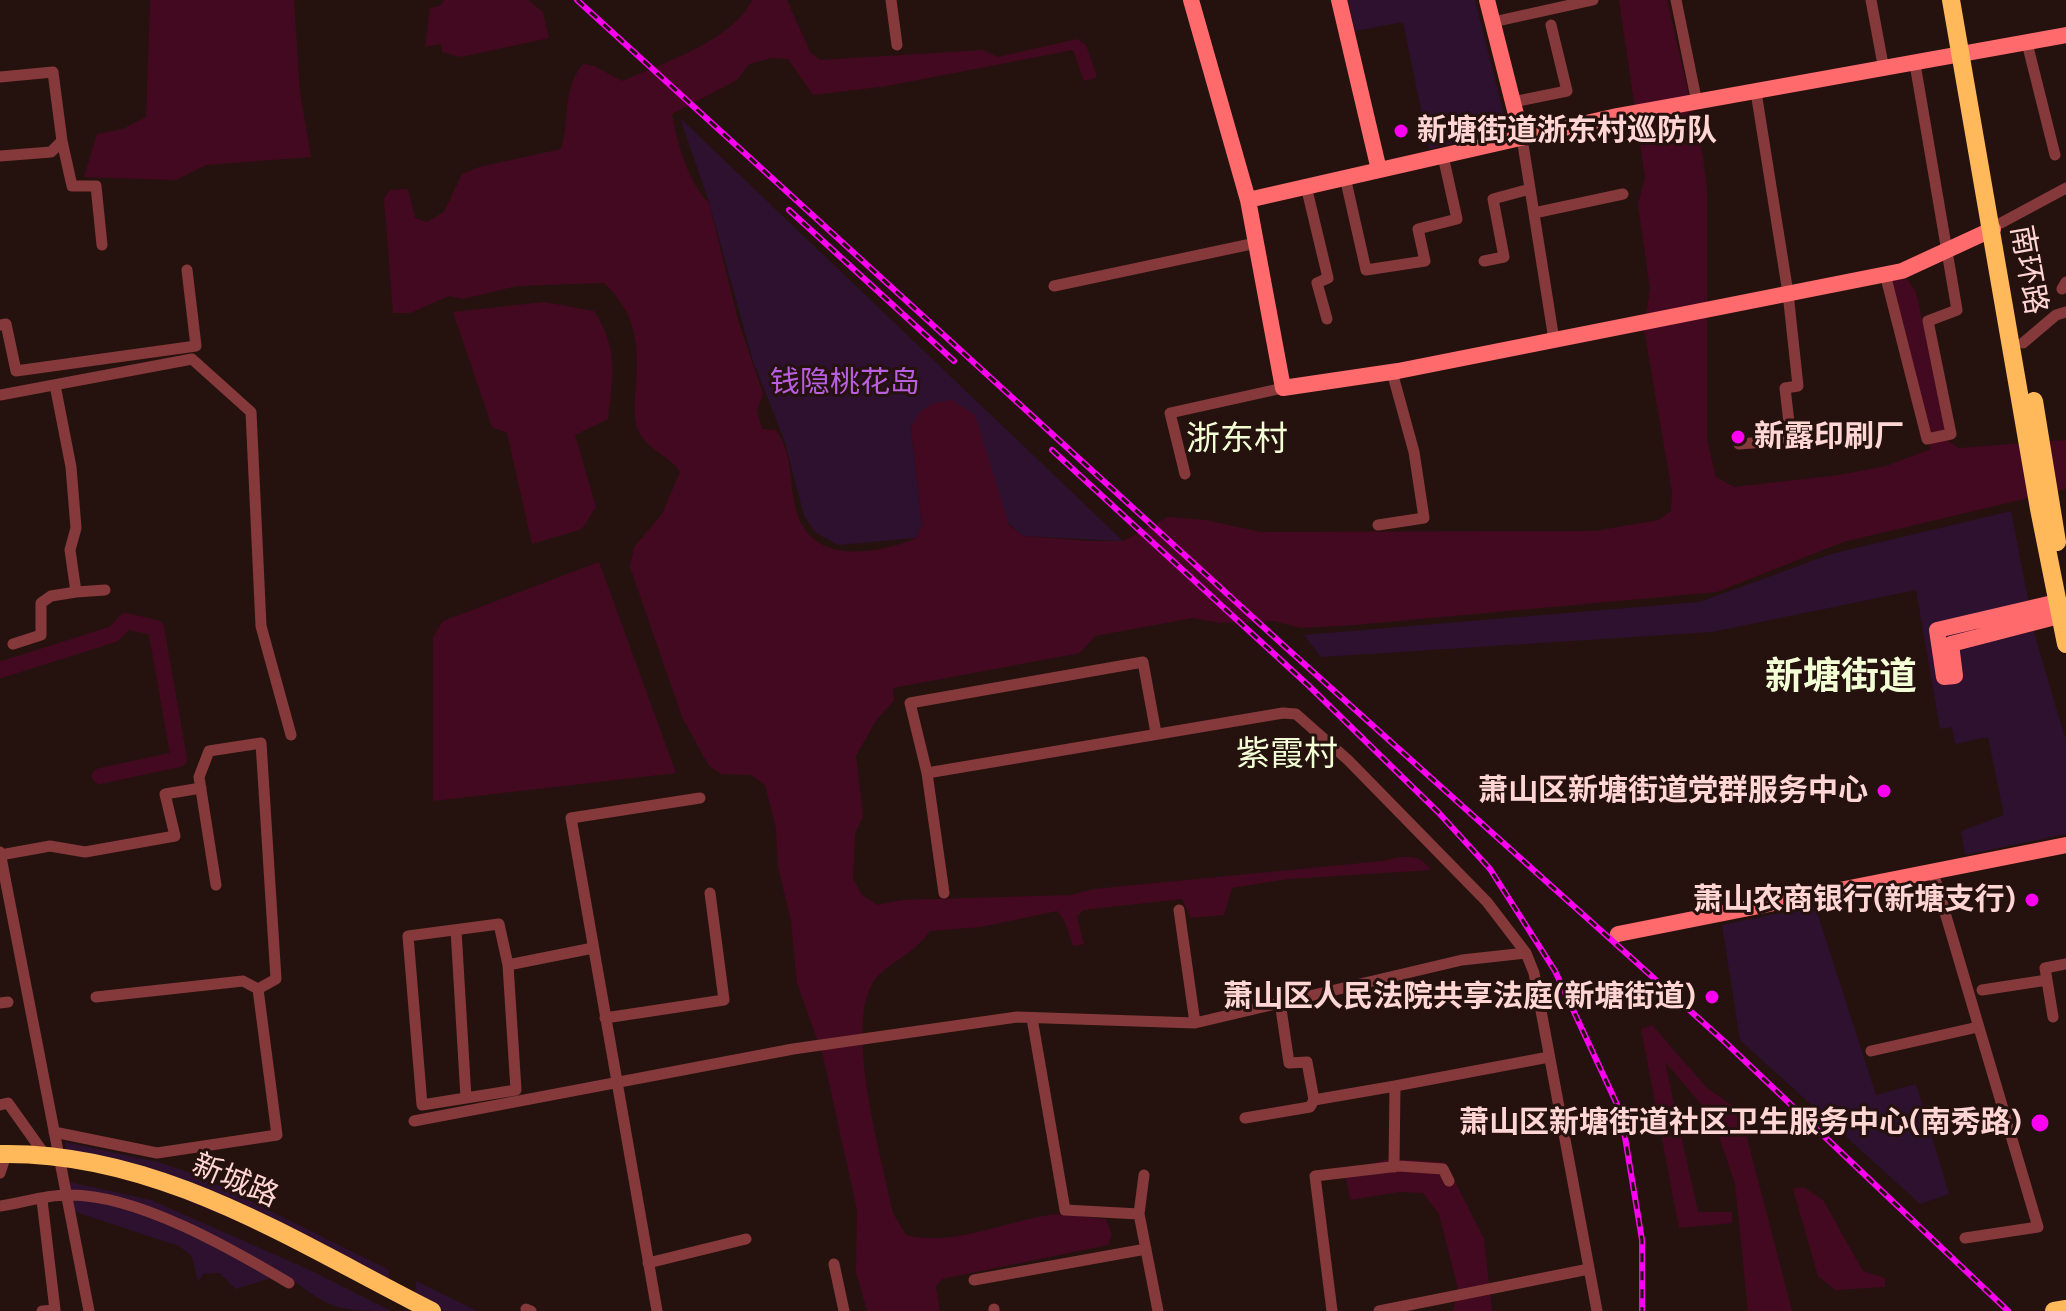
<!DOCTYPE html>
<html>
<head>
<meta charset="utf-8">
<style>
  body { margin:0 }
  canvas { display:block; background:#25110e }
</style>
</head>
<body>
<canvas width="2066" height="1311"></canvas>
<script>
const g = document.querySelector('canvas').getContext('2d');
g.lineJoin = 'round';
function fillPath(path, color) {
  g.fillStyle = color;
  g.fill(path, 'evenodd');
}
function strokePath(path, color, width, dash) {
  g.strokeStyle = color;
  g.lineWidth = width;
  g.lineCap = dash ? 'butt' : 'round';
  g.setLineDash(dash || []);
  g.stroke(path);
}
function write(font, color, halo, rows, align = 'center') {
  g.font = font + ' Figtree,"Noto Sans SC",sans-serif';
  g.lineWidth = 6;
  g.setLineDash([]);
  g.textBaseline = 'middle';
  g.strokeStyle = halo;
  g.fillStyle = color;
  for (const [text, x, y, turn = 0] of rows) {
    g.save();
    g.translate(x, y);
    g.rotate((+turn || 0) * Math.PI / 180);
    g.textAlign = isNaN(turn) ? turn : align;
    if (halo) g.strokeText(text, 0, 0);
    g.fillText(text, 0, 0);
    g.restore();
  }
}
fillPath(new Path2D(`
  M1348,0H1475L1508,131L1429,149L1403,22L1355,31Z
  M680,118L1123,541L1022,536L911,427L922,525L916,538L838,545L815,532L804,516L785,442L753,361L709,202Z
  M2011,511L2035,636L2066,741V834L1965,855L1961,831L2004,815L1988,737L1955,744L1952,727L1940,729L1916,590L1712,632L1321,657L1304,635L1700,602L1831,554Z
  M1815,906L1876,1095L1916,1084L1949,1194L1920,1204L1740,1040L1722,925Z
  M65,1142L158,1162L202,1177L389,1270V1283L65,1151Z
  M65,1181L151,1200L312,1271L391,1311C335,1311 329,1308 285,1274L235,1289L220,1273L203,1274L198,1282L192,1256L179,1246L70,1210Z
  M416,1281L477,1311H445L415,1294Z`), '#2d112f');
fillPath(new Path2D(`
  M150,0H294L300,93L311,157L206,165L176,180L84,177L97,134L123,129L146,117Z
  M444,0H528L543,12L549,38L461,57L442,52L441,44L425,47L430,8L440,6Z
  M752,0H787L810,52L820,60L983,50L998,57L1077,39L1086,45L1097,77L1084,81L1073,50L887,86L813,95L788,59L772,58L749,64L737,80L672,114C677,142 688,183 709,203L738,320L763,394L757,410L762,429L776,430C794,455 788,484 797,513C813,566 878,554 916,538L922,525L911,427L920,412L934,403L952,400L975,415L1009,525L1023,536L1090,541H1123L1168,517L1205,520L1261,532L1595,531L1659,520L1671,511L1672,492L1644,329L1650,289L1638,204L1645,177L1619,0H1667L1703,157L1707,190V440L1716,477L1734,487L1839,475L1886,466L1931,449L1891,281L1907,279L1916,292L1949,442L1959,448L2066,440V489L1843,542L1717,592L1354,625L1301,628L1274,621L1220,623L1193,618L1095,636L1080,653L893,688L894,700L875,722L856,756L863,816L855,834L853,878L862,895L877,905L902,900L1070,895L1094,889L1383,861C1403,856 1418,852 1431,870L1288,879L1232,888L1224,915L1191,918L1182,899L1083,910L1077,917L1084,944L1073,946L1065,922L1057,911L981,927L930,931C912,957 883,964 872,984C845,1033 882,1158 893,1213L906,1235C951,1247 1004,1222 1049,1215C1067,1212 1088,1218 1106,1219L1112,1235L1108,1245L942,1279L936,1286L940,1311H867L856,1272L857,1210L823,1056L797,983L791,921L778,867L776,828L765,785L751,775L721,774L709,766L682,717L630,567L634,547L662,514L680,472C670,456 650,451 640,434C632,420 635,400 636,385C639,341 636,314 604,283L517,286L463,299L449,296L410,313H393L384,198L390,190L408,189L415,218L427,222L444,212L462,174L479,167L561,149C570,120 562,89 583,64L594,66L622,81C660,65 735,39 752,0Z
  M544,302L594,311C619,350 613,375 608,419L575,435L596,507L582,529L532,544L507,433L492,427L453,312Z
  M599,562L676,773L433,801V637L443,621Z
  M1652,1025L1707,1088L1740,1111L1792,1311H1748L1735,1184L1713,1118L1665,1062L1698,1212H1732V1223L1679,1228L1641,1029Z
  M1388,1159L1445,1162L1484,1239L1492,1311H1453L1458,1289L1439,1214L1423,1193L1399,1192L1350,1200L1345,1172Z
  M1803,1187L1823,1200L1863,1271L1885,1278V1287L1835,1290L1818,1276L1793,1189Z`), '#430921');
strokePath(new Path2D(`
  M0,670L114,634L126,621L156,628L179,759L100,776`), '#430921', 16);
strokePath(new Path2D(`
  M891,0L897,45
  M1676,0L1697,103
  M1871,0L1884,70
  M1493,22L1593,0
  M2027,43L2055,155
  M0,77L53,72L62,141L72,186H96L102,245
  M1513,102L1567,91L1551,25
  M1522,138L1554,340
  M0,156L51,152L62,141
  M1345,177L1366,270L1425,261L1418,229L1457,219L1443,156
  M1306,186L1328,278L1317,283L1327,319
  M1534,213L1623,194
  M2001,223L2066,188
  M1484,261L1504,257L1493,199L1530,189
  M1885,274L1927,439L1951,434L1928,321L1957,310L1915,64
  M1054,286L1256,243
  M2062,289L2066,282
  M0,325L6,324L16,371L196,346L187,270
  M2023,343L2056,315L2066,312
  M55,385L71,467L76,528L70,550L76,592L105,590
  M0,395L192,359L251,412L261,626L291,735
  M1739,444L1791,440L1785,388L1798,386L1788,293L1756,92
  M1185,474L1170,413L1283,388
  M1378,525L1424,518L1414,452L1392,372
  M13,644L41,635V603L51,596L76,592
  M927,773L1283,713L1296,714L1348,760L1487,902L1526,953L1534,973L1597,1311
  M0,852L89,1311
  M0,855L50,846L85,852L175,836L165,794L201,788
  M1933,872L2038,1227L1965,1238
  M944,893L927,773L910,703L1143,662L1156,733
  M1179,910L1195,1023L1462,960L1526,953
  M499,924L508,965L516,1090L422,1105L408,936Z
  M456,930L466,1098
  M508,965L593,948
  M1982,990L2047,980
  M96,997L243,981L258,989
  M1280,1002L1289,1063L1307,1062L1314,1100L1395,1086
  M0,1003L8,1002
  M2053,1017L2045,968L2066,964
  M605,1018L724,1000L710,893
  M1032,1018L1065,1210L1139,1214
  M1871,1051L1978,1027
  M0,1105L8,1103L45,1155
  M1245,1118L1310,1107L1314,1100
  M414,1121L793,1049L1017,1017L1195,1023
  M54,1132L157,1153L277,1135L258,989L276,979L261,743L209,751L199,777L216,885
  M1394,1167L1395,1086L1549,1057
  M0,1173L4,1161
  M1144,1175L1139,1214L1158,1311
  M42,1200L55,1310L42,1311
  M0,1206C21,1203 46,1195 67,1195C135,1193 232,1249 289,1283
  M648,1263L746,1239
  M834,1264L844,1311
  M974,1280L1146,1249
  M526,1309L531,1311
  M994,1309V1311
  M657,1311L571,818L700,798
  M1332,1311L1315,1176L1399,1166L1443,1169L1449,1181
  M1379,1311L1589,1269`), '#85393a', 11);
strokePath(new Path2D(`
  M1191,0L1248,200
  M1339,0L1379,170
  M1487,0L1522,138
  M1993,229L1902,271L1398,371L1283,388L1248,200L1617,116L2066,35
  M2057,602L1937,630L1944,677L1955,676L1951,644L2059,616
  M1618,934L2066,845`), '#ff6a6d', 16);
strokePath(new Path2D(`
  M1951,0L2039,509L2066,644
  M2034,401L2057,542
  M0,1154C159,1151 295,1242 432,1311
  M2054,1311L2066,1309`), '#ffb95a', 18);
const rail = new Path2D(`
  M577,0L1282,644L1726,1043L2008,1311
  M789,210L954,361
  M1052,450L1309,686L1438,812L1490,869L1555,971L1621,1113L1642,1240V1311`);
strokePath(rail, '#fe00f1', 6);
strokePath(rail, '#25110e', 3, [9]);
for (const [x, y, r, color] of [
  [1401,131,8,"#fe00f1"],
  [1738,437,8,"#fe00f1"],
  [1884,791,8,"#fe00f1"],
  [2032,900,8,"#fe00f1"],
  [1712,997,8,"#fe00f1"],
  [2040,1123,10,"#fe00f1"]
]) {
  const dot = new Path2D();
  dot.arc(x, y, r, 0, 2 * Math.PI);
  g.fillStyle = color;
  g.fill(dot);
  strokePath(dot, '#25110e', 3);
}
write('bold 30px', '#ffd6d3', '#25110e', [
  ["新塘街道浙东村巡防队",1417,131,"left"],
  ["新露印刷厂",1754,437,"left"],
  ["萧山区新塘街道党群服务中心",1868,791],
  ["萧山农商银行(新塘支行)",2016,900],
  ["萧山区人民法院共享法庭(新塘街道)",1696,997],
  ["萧山区新塘街道社区卫生服务中心(南秀路)",2022,1123]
], 'right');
write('30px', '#ffd6d3', '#25110e', [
  ["南环路",2028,270,80],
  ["新城路",235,1181,23]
]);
write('30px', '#b95de1', '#25110e', [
  ["钱隐桃花岛",845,383]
]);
write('34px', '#f2ffd5', '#25110e', [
  ["浙东村",1237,440],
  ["紫霞村",1287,755]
]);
write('bold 38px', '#f2ffd5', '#25110e', [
  ["新塘街道",1841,678]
]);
</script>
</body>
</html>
